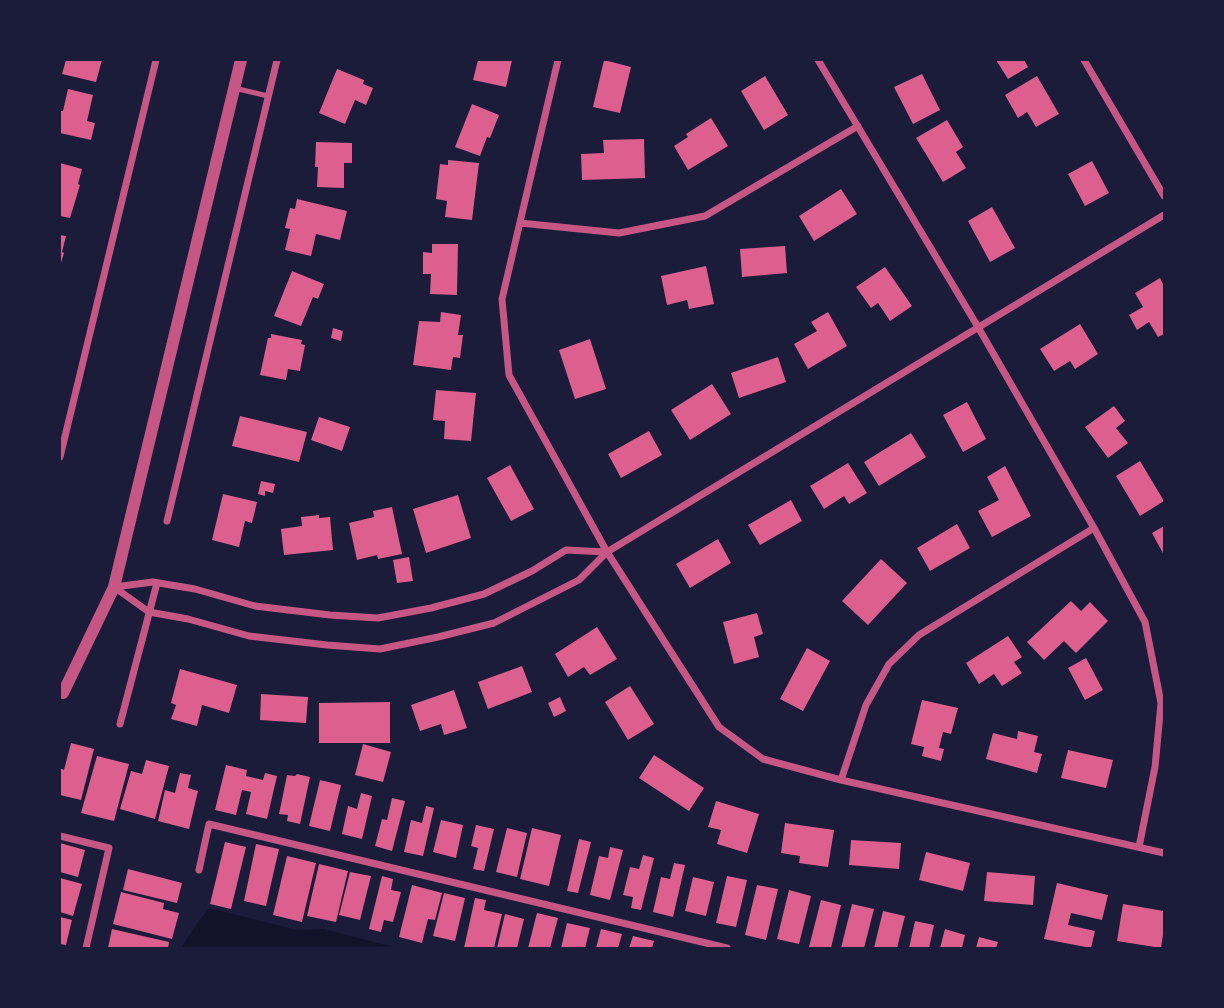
<!DOCTYPE html>
<html>
<head>
<meta charset="utf-8">
<style>
  body { margin:0 }
  #map { position:relative; width:1224px; height:1008px; overflow:hidden; background:#1b1b3a; font-family:"Alegreya Sans",sans-serif }
  canvas { display:block }
  .frame { position:absolute; inset:0; border:61px solid #1b1b3a; pointer-events:none }
</style>
</head>
<body>
<div id="map">
<canvas width="1224" height="1008"></canvas>
<div class="frame"></div>
</div>
<script>
const g = document.querySelector('canvas').getContext('2d');
g.lineJoin = 'round';
function fillPath(path, color) {
  g.fillStyle = color;
  g.fill(path, 'evenodd');
}
function strokePath(path, color, width, dash) {
  g.strokeStyle = color;
  g.lineWidth = width;
  g.lineCap = dash ? 'butt' : 'round';
  g.setLineDash(dash || []);
  g.stroke(path);
}
fillPath(new Path2D(`
  M209,908L297,930L323,929L397,948H181L194,928Z`), '#12122b');
fillPath(new Path2D(`
  M66,60H102L96,82L62,74Z
  M478,60H512L506,87L473,80Z
  M604,60L631,67L620,113L593,107Z
  M996,60H1024L1028,67L1008,79Z
  M337,69L364,80L363,84L373,88L366,105L355,100L345,124L319,113Z
  M922,74L940,110L913,124L894,87Z
  M765,76L788,115L764,130L741,91Z
  M1037,76L1059,114L1036,127L1027,112L1018,118L1005,95Z
  M68,89L93,95L87,121L95,123L91,140L60,133V116L61,111H63Z
  M472,104L499,115L490,138L487,137L480,156L455,147Z
  M711,118L728,146L688,170L674,146L688,137L686,134Z
  M947,120L963,147L956,152L966,168L943,182L916,138Z
  M644,139L645,178L582,180L581,154L604,153L603,140Z
  M316,142L352,143V163H344V188L317,187L318,167H315Z
  M448,160L479,163L472,220L445,217L447,201L436,199L440,164L448,165Z
  M1092,161L1109,193L1085,206L1068,174Z
  M60,163L82,169L78,184L80,185L70,218L60,216Z
  M841,189L857,214L814,241L799,216Z
  M297,199L347,211L340,240L316,234L311,256L285,250L290,229L285,228L290,208L295,209Z
  M992,207L1015,248L990,262L968,221Z
  M60,235L66,236L62,252L64,253L60,266Z
  M432,244H458L457,295L430,294L431,274H423V252L432,253Z
  M785,246L787,273L742,277L740,249Z
  M706,266L714,304L689,309L687,300L667,305L661,276Z
  M885,267L912,306L890,321L878,303L871,308L856,287Z
  M292,271L324,284L318,299L313,297L301,326L274,316Z
  M1160,278L1164,286V334L1158,337L1149,322L1137,330L1129,315L1143,307L1135,293Z
  M441,312L461,315L458,335H463L460,358L453,357L451,370L413,365L419,321L440,322Z
  M828,312L847,346L808,369L794,344L817,331L811,322Z
  M1080,324L1098,354L1075,369L1070,361L1054,371L1040,349Z
  M333,328L343,331L341,341L331,338Z
  M271,334L302,340L301,344L305,345L300,371L288,369L286,380L260,375L268,338H271Z
  M590,339L606,389L575,399L559,350Z
  M778,357L786,382L739,398L731,373Z
  M712,384L731,414L690,440L671,410Z
  M436,390L476,393L471,441L444,439L445,421L433,420Z
  M967,402L986,439L963,452L943,415Z
  M1114,406L1125,421L1116,428L1128,443L1108,458L1085,427Z
  M240,416L307,432L299,462L232,446Z
  M319,417L350,427L342,451L311,440Z
  M649,431L662,455L621,478L608,454Z
  M911,433L926,457L879,486L864,462Z
  M1140,461L1164,501L1140,516L1116,476Z
  M848,463L867,493L849,504L844,496L824,509L810,486Z
  M510,465L534,509L511,521L487,478Z
  M1005,466L1031,516L992,537L978,511L999,500L987,477Z
  M261,481L275,484L273,493L265,491V496L258,494Z
  M223,494L257,502L252,523L245,521L239,547L212,540Z
  M458,495L471,538L426,553L413,509Z
  M791,500L802,521L760,545L748,525Z
  M392,507L402,554L378,559L377,555L357,560L349,523L374,517L373,511Z
  M319,515V518L330,517L333,550L284,555L281,529L302,526L301,517Z
  M957,524L970,548L930,571L917,548Z
  M1164,526V555L1152,533Z
  M718,539L731,563L690,588L676,564Z
  M409,557L413,581L397,583L393,560Z
  M881,559L907,583L868,625L842,601Z
  M1071,601L1081,611L1090,602L1108,621L1076,653L1064,641L1044,660L1027,642Z
  M757,613L763,634L754,637L759,657L734,664L723,622Z
  M597,627L617,659L590,675L584,667L568,677L555,654Z
  M1008,636L1022,657L1014,662L1022,673L1002,686L994,674L979,684L966,663Z
  M807,648L830,661L803,711L780,699Z
  M1086,658L1103,690L1085,700L1068,668Z
  M522,666L532,692L488,709L478,682Z
  M180,669L237,685L229,713L202,705L197,726L171,719L176,705L171,703Z
  M630,686L654,724L628,740L605,702Z
  M454,690L467,728L444,735L441,724L420,731L411,705Z
  M261,694L308,697L306,723L260,720Z
  M560,697L566,711L554,717L548,703Z
  M922,700L958,708L951,734L943,732L939,748L944,749L941,761L922,756L924,747L911,744Z
  M390,702V743H319V703Z
  M1018,731L1038,736L1034,752L1042,754L1037,773L986,759L993,733L1017,739Z
  M71,743L94,749L81,800L60,795V768L64,770Z
  M363,744L391,752L383,782L355,775Z
  M1068,750L1113,760L1106,788L1061,778Z
  M654,755L704,788L689,811L639,778Z
  M97,756L129,764L114,821L81,813Z
  M146,760L169,766L155,819L120,809L131,771L142,774Z
  M226,765L247,770L246,776L263,780L265,773L277,776L267,819L246,814L251,792L242,790L236,815L215,810Z
  M180,773L191,775L188,788L198,791L189,829L158,821L165,790L175,793Z
  M297,774L310,777L300,824L287,821L288,815L279,814L287,775L295,776Z
  M320,780L341,785L330,831L309,826Z
  M361,793L372,796L362,839L342,834L348,806L357,809Z
  M392,798L405,801L392,851L375,846L382,819L387,820Z
  M716,801L759,814L747,853L717,844L721,830L708,827Z
  M426,806L434,808L423,856L404,852L411,820L422,823Z
  M441,820L463,825L456,858L433,852Z
  M785,823L834,830L828,867L799,863L800,856L781,853Z
  M476,825L494,829L484,871L473,869L478,848L471,846Z
  M507,828L527,833L517,877L496,872Z
  M532,828L561,835L549,886L520,879Z
  M579,839L591,842L578,893L567,891Z
  M851,840L901,843L899,869L849,865Z
  M225,842L246,847L231,909L210,904Z
  M60,843L85,850L78,877L60,872Z
  M256,844L279,849L266,906L244,901Z
  M610,847L623,850L610,900L590,895L599,856L608,858Z
  M926,852L970,863L963,891L919,880Z
  M643,855L654,858L641,910L631,908L633,897L623,895L630,867L639,869Z
  M287,856L316,863L302,922L273,915Z
  M674,863L685,865L673,917L653,912L661,877L670,879Z
  M319,864L348,871L336,922L307,916Z
  M128,869L182,883L177,903L123,890Z
  M350,872L371,876L360,920L339,915Z
  M987,872L1035,876L1033,905L984,901Z
  M382,876L393,879L391,890L401,892L393,922L384,920L381,932L369,929Z
  M727,876L747,880L736,927L716,923Z
  M693,877L714,882L706,916L685,911Z
  M60,878L82,884L73,916L60,912Z
  M1057,883L1108,895L1102,920L1071,913L1068,925L1095,931L1091,948L1044,939Z
  M412,885L442,893L435,920L428,919L422,943L399,937Z
  M757,885L778,889L766,940L745,935Z
  M789,890L811,896L799,944L777,939Z
  M121,892L164,903L163,909L179,913L172,939L113,924Z
  M444,893L465,898L455,941L433,936Z
  M475,898L486,900L484,910L502,914L494,948H464Z
  M821,900L841,905L831,948L809,947Z
  M852,904L874,909L864,948H841Z
  M1123,904L1164,911V928L1161,948L1117,941Z
  M883,911L905,916L897,948H874Z
  M537,913L558,918L550,948H528Z
  M505,914L524,919L517,948H497Z
  M60,917L72,920L66,945L60,944Z
  M915,921L934,925L929,948H909Z
  M567,923L590,928L585,948H561Z
  M112,929L169,942L168,948H108Z
  M601,929L622,934L618,948H596Z
  M945,929L965,935L962,948H940Z
  M633,936L654,941L652,948H629Z
  M979,937L998,942L996,948H976Z`), '#dd5f8e');
strokePath(new Path2D(`
  M234,88L268,96`), '#c65784', 5);
strokePath(new Path2D(`
  M558,60L502,299L509,375L607,552L719,727L763,759L841,780L1164,853
  M818,60L978,327L1094,528L1145,622L1161,703L1155,767L1139,847
  M1084,60L1164,196
  M520,223L619,233L705,216L858,126
  M60,457L156,60
  M167,521L277,60
  M114,587L149,612L188,619L249,636L327,645L380,649L438,637L494,623L579,580L607,552L1164,215
  M114,587L153,582L195,589L255,606L330,615L378,618L431,608L484,594L532,571L566,550L607,552
  M120,724L157,583
  M841,780L866,705L889,664L919,635L1094,528
  M60,836L109,848L86,948
  M199,870L209,824L727,948`), '#c65784', 7);
strokePath(new Path2D(`
  M63,693L114,587L241,60`), '#c65784', 12);
</script>
</body>
</html>
